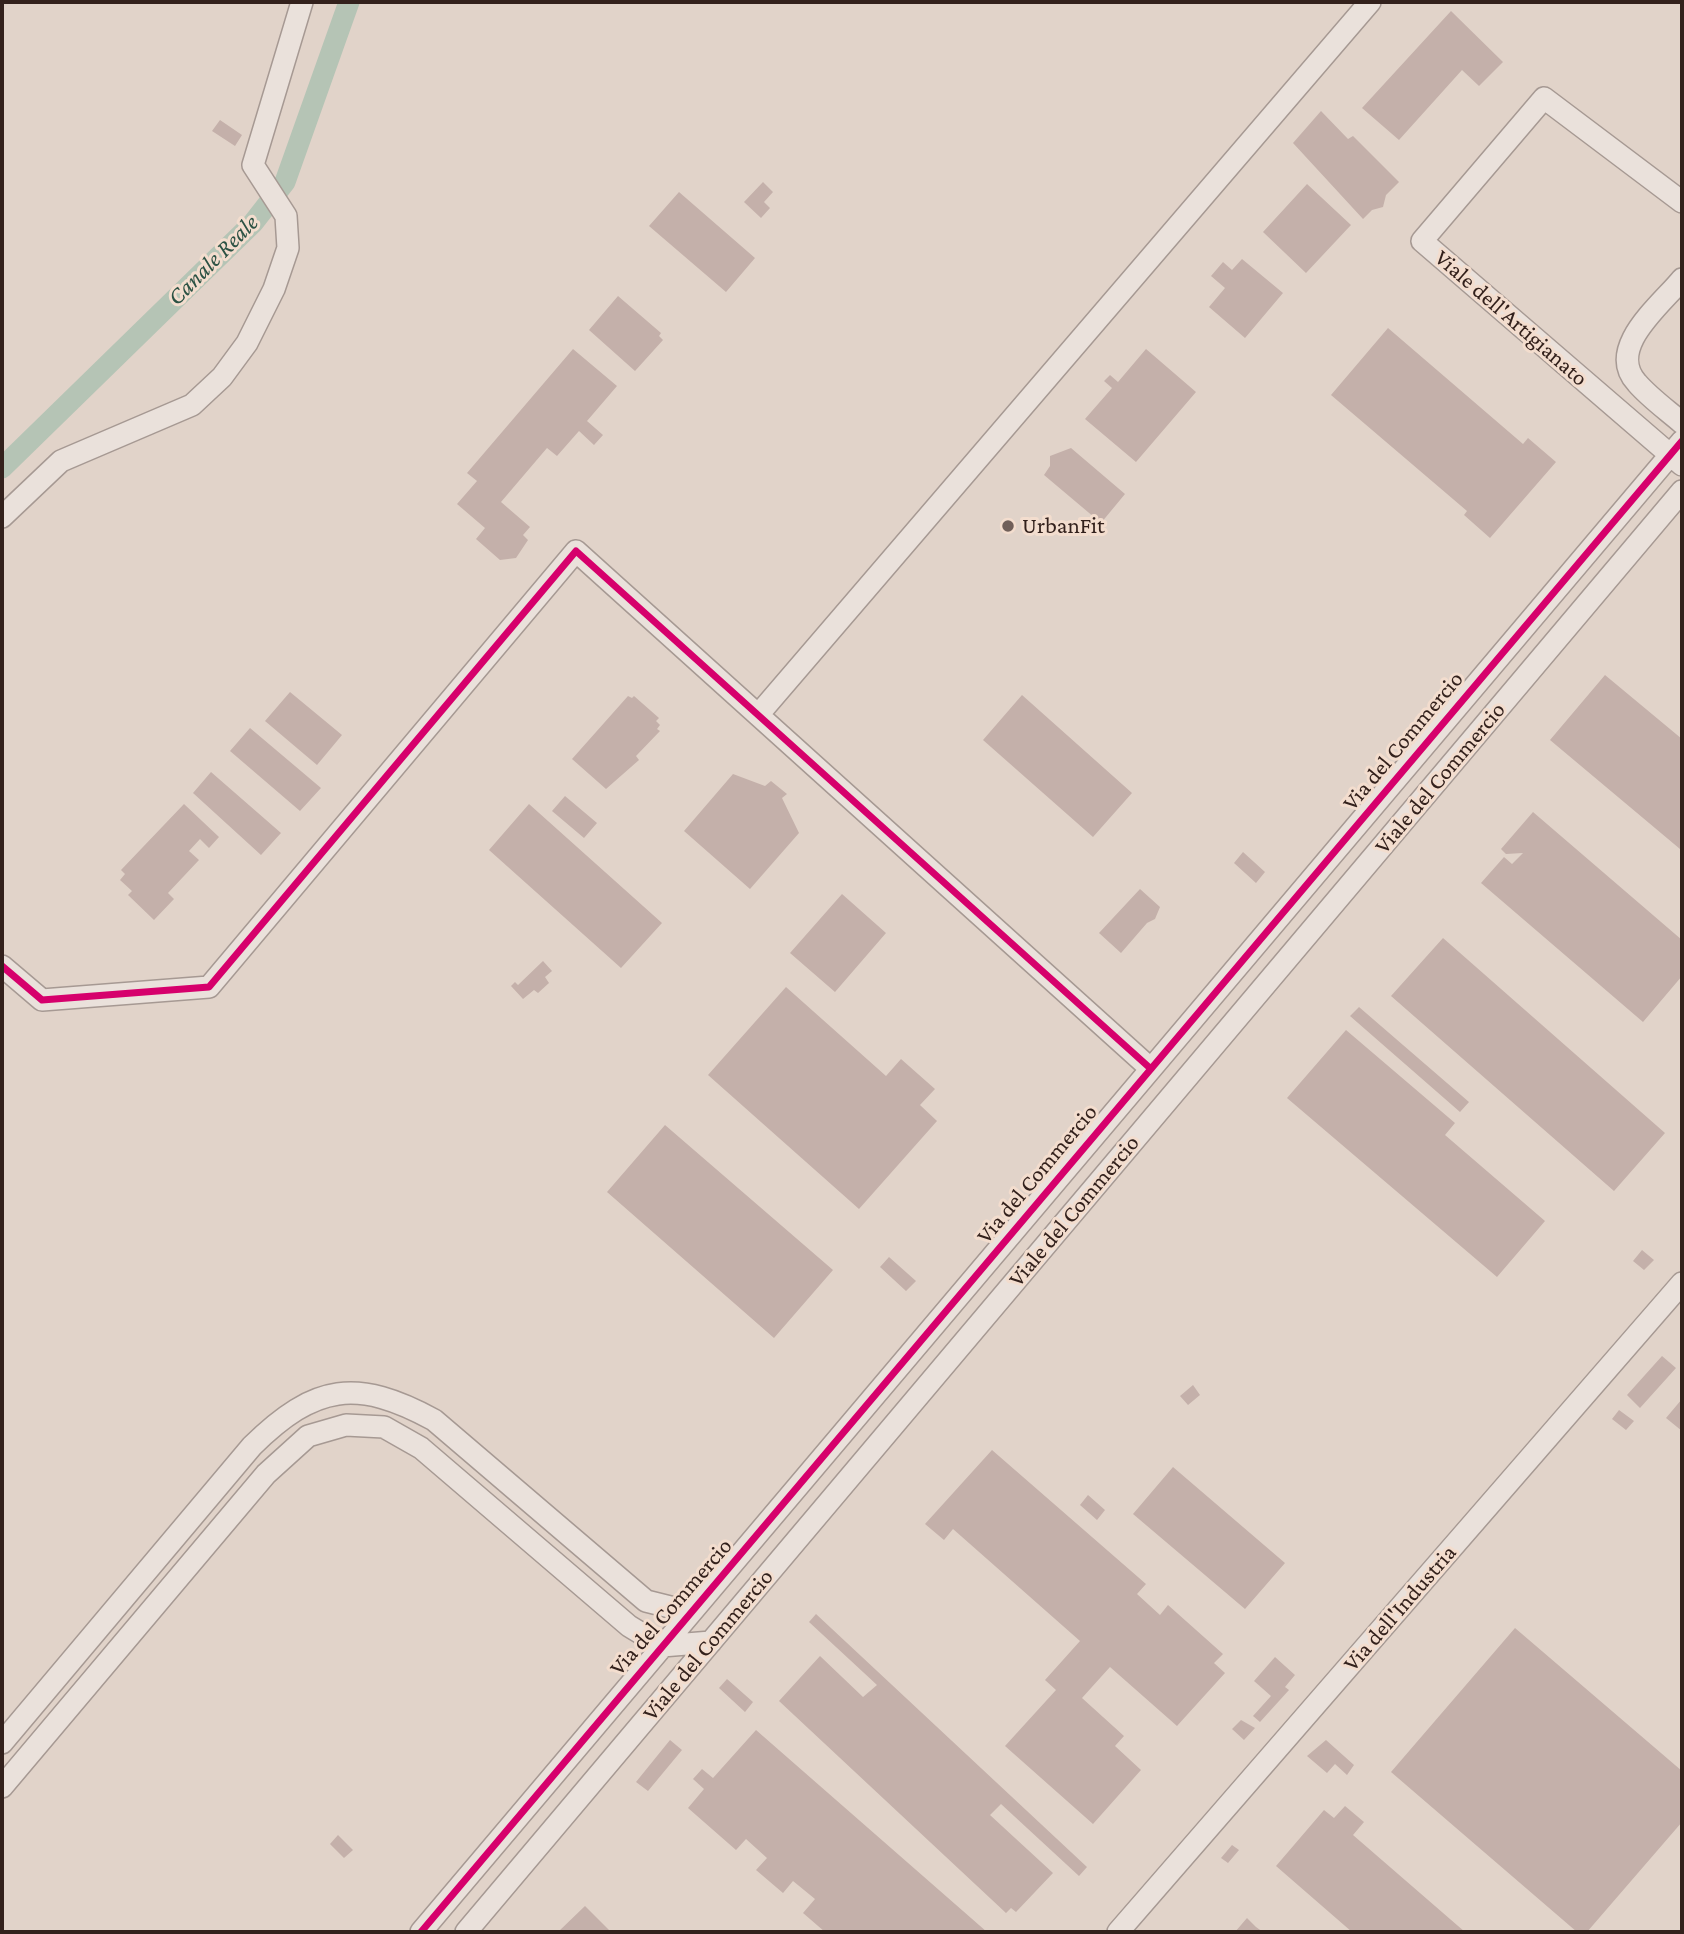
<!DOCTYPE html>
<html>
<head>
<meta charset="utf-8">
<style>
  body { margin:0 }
  #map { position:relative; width:1684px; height:1934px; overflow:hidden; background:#e1d3c9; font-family:"Crimson Pro",serif }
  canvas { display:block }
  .frame { position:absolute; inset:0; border:4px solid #33211c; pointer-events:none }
</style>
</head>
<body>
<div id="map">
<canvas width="1684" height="1934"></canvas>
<div class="frame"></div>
</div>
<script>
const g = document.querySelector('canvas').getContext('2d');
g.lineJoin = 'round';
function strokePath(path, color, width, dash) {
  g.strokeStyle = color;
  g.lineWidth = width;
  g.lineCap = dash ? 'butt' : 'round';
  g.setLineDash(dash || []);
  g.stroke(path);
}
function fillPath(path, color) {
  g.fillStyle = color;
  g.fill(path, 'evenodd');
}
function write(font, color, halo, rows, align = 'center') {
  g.font = font + ' "Crimson Pro",serif';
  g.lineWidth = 6;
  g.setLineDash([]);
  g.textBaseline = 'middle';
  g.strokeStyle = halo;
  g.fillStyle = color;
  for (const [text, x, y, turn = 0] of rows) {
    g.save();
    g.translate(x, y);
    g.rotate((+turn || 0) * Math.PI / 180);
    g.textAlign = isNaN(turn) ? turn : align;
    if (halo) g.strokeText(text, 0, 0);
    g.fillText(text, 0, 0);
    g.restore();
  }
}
strokePath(new Path2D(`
  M2,468L253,223L285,182L349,2`), '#b5c4b5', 21);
fillPath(new Path2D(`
  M1451,11L1503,62L1479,86L1462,70L1399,140L1362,108Z
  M1321,111L1348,139L1353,136L1399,182L1386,195L1383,207L1372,210L1363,219L1293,143Z
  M220,120L242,135L235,146L212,131Z
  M763,182L773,192L764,202L770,208L761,218L744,202Z
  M1307,184L1351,225L1306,273L1263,232Z
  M679,192L755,258L726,292L649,226Z
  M1242,259L1283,293L1245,338L1209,307L1225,288L1211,276L1223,262L1232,270Z
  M618,296L661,333L659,336L663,340L635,371L589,330Z
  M1388,328L1523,444L1528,438L1556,462L1490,538L1464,515L1467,511L1331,395Z
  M573,349L617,386L587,421L603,435L594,445L579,431L557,456L547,448L501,502L530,527L523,535L528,540L516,558L500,560L476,539L485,528L457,504L477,481L467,473Z
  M1146,349L1196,392L1136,462L1085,419L1112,388L1104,381L1110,375L1118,382Z
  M1071,448L1125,494L1101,523L1044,475L1050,466V456Z
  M1605,675L1682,739L1680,849L1550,740Z
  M290,692L342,735L317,765L265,721Z
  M1022,695L1132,793L1093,837L983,740Z
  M628,696L632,698L634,696L659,718L656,721L660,725L657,729L660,731L636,756L639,760L606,789L572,759Z
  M250,728L321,788L300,811L230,751Z
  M211,772L281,833L261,855L193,793Z
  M733,774L765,786L771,781L787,794L782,798L799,833L750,889L684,831Z
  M565,796L597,823L584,838L552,811Z
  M184,804L219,837L209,848L200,839L189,851L199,860L168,893L174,899L154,920L128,895L132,891L120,880L125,874L121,870Z
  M529,804L662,923L621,968L489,850Z
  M1533,812L1682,940V976L1643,1022L1481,883L1504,857L1512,864L1523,853L1506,854L1501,849Z
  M1243,852L1265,872L1256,883L1234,863Z
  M1140,889L1160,907L1155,919L1147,923L1121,953L1099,933Z
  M842,894L886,933L835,992L790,953Z
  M1443,938L1665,1133L1614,1191L1391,996Z
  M543,961L552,971L545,977L549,983L538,993L534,990L523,999L511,986L515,982L518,985Z
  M786,987L886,1076L901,1059L935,1089L920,1105L937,1121L859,1209L708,1075Z
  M1359,1007L1469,1102L1460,1112L1350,1016Z
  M1346,1030L1455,1123L1445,1135L1545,1221L1497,1277L1287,1098Z
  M665,1125L833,1270L774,1338L607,1192Z
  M1642,1250L1654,1260L1644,1270L1633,1261Z
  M889,1257L916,1281L906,1291L880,1267Z
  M1662,1356L1676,1368L1640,1408L1627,1395Z
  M1193,1385L1200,1395L1188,1405L1180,1396Z
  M1682,1399V1431L1666,1418Z
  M1619,1410L1634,1421L1626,1430L1612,1419Z
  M992,1450L1146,1584L1137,1594L1160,1615L1168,1605L1223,1654L1214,1663L1225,1673L1177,1726L1110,1667L1082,1698L1124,1736L1115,1746L1141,1770L1093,1824L1005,1746L1056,1690L1045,1680L1080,1641L953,1529L944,1540L925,1524Z
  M1173,1467L1285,1563L1245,1609L1133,1514Z
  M1088,1495L1105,1510L1097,1520L1080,1505Z
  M816,1614L1087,1867L1079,1876L1001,1804L990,1815L1053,1873L1016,1912L1011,1908L1006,1913L779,1701L820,1656L863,1697L877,1685L809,1622Z
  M1515,1628L1682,1771V1822L1587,1932H1577L1391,1772Z
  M1275,1657L1295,1675L1285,1687L1289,1690L1260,1722L1253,1716L1271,1696L1254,1681Z
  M727,1679L753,1702L745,1712L719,1688Z
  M1241,1720L1255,1728L1244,1740L1232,1729Z
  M756,1730L987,1932H825L803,1913L815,1899L793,1881L783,1893L756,1870L767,1858L746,1839L736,1850L688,1808L704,1789L693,1779L702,1769L713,1778Z
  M670,1740L682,1750L648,1791L636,1782Z
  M1326,1740L1354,1765L1347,1775L1335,1764L1327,1773L1307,1756Z
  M1345,1806L1364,1822L1353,1835L1465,1932H1352L1276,1866L1324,1810L1334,1818Z
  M338,1835L353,1850L344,1858L330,1844Z
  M1232,1845L1239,1850L1228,1863L1221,1858Z
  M585,1906L611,1932H558Z
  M1247,1918L1256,1927L1263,1932H1235Z`), '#c4b0aa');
const minor = new Path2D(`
  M1682,202L1544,98L1422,241L1682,465
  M1682,279C1661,305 1605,348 1637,383C1650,398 1667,410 1682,423
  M2,517L61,461L192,405L222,377L247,343L274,289L288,248L286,216L253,165L302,2
  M758,715L1370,2
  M2,966L42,1000L209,987L576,551L1151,1069
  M2,1743L252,1446C315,1384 357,1378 434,1420L646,1601L674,1608L704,1597
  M2,1787L266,1474L308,1436L346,1425L384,1427L421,1448L629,1626L662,1646L711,1642
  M421,1932L1682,441
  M466,1932L1682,491
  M1118,1932L1682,1283`);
strokePath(minor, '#a69993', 24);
strokePath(minor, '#eae1db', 21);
strokePath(new Path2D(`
  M2,966L42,1000L209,987L576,551L1151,1069
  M421,1932L1682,441`), '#d6006c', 7);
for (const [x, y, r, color] of [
  [1008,526,7,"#705f59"]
]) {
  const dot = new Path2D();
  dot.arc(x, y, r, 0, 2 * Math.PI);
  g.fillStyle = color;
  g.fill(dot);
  strokePath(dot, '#f3ddce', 2.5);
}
write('23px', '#33211c', '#f3ddce', [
  ["Viale dell'Artigianato",1511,318,41],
  ["Via del Commercio",1403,741,-50],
  ["Viale del Commercio",1440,778,-50],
  ["Via del Commercio",1037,1174,-50],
  ["Viale del Commercio",1074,1211,-50],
  ["Via del Commercio",671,1607,-49],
  ["Via dell'Industria",1400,1608,-49],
  ["Viale del Commercio",708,1645,-50]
]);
write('23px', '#33211c', '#f3ddce', [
  ["UrbanFit",1022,526]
], 'left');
write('italic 24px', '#2c5244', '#f3ddce', [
  ["Canale Reale",213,260,-45]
]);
</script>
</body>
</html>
